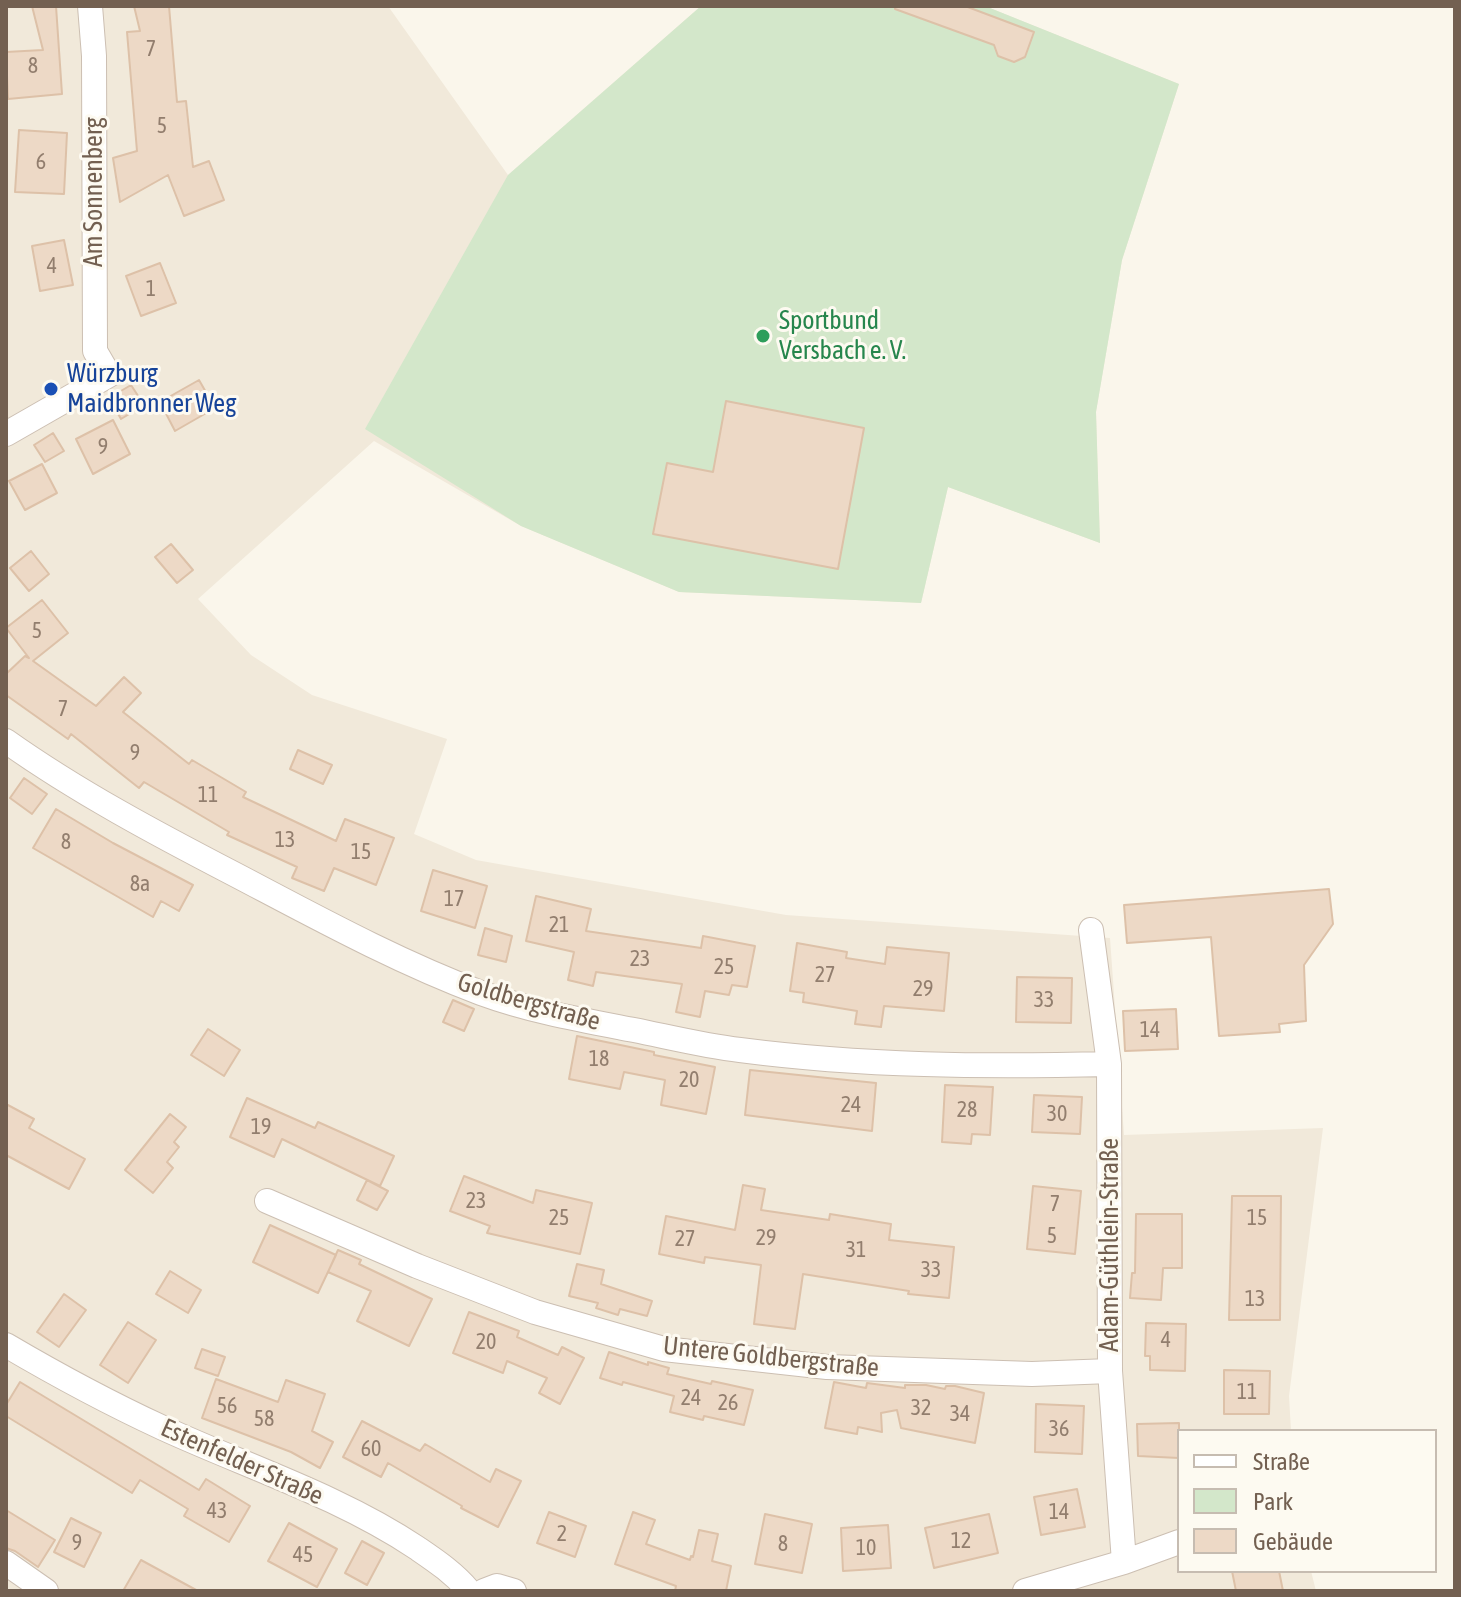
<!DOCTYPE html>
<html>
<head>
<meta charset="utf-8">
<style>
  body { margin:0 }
  #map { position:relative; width:1461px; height:1597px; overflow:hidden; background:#faf6eb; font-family:"Asap Condensed",sans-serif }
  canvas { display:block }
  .frame { position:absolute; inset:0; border:8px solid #736051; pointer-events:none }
  .legend { position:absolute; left:1177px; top:1429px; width:260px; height:144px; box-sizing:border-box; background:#fdfaf1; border:2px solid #c6bcb1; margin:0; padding:10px 14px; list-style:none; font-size:24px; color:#736051 }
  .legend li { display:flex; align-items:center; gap:16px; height:40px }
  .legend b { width:40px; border:2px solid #c6bcb1 }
</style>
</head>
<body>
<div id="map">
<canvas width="1461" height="1597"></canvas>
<div class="frame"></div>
<ul class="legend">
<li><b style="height:10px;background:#fff"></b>Straße</li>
<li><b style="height:22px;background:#d3e7ca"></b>Park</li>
<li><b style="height:22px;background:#edd9c6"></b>Gebäude</li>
</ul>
</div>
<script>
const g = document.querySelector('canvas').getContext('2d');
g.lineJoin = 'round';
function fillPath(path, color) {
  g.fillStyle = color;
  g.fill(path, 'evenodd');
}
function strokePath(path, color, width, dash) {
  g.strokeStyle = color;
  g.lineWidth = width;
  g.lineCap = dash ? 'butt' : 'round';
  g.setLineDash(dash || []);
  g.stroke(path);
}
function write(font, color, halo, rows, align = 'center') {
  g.font = font + ' "Asap Condensed",sans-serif';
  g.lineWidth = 6;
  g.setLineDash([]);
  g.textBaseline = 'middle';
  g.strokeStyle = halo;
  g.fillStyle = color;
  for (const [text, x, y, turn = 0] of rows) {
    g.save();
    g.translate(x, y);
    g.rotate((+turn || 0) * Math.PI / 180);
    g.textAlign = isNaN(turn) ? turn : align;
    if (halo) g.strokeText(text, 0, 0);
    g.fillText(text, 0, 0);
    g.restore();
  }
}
fillPath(new Path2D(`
  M6,6H388L508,175L701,6H985L1179,84L1122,260L1096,412L1100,543L948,487L921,603L679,592L521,526L374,441L198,599L251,655L312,695L447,739L414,834L476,860L786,915L1110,938L1124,1135L1323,1128L1289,1396L1291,1431H1179V1571H1311L1316,1591H6Z`), '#f1e9da');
fillPath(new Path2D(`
  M701,6H985L1179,84L1122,260L1096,412L1100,543L948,487L921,603L679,592L521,526L365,429L508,175Z`), '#d3e7ca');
const building = new Path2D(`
  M32,6H56L62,94L8,99L6,52L43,50Z
  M134,6H169L177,102L186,101L193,167L209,161L224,200L184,216L168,175L120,202L113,158L137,151L127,32L140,31Z
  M895,6H965L1034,32L1025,57L1014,62L998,56L994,45L895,9Z
  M19,130L67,133L64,194L15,192Z
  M64,240L73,285L40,291L32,246Z
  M160,263L176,303L141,316L126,276Z
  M199,380L215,408L175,431L160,402Z
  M131,385L144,405L121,419L109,398Z
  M726,401L864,428L838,569L653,534L667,463L713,472Z
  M113,420L130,454L93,474L76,439Z
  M53,433L64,451L45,462L34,445Z
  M42,464L57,493L25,510L9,481Z
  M171,544L193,570L177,583L155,557Z
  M31,551L49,574L29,591L10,568Z
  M42,600L68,633L33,661L96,706L124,677L141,693L123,712L189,764L192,760L246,792L243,797L336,841L345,819L394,838L376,885L334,868L324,891L292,878L297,867L227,835L229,832L144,782L139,788L71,734L68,739L6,695V674L25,656L29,658L6,628Z
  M298,750L332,765L323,784L290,769Z
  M24,778L47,794L32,814L10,798Z
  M56,809L113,843L193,885L179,911L161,901L153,917L33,848Z
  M433,870L487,886L475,928L421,911Z
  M1329,889L1333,924L1304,965L1306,1021L1279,1024L1280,1032L1219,1036L1211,937L1127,943L1124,905Z
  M536,896L591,909L586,931L701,948L703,936L755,946L747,987L732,985L729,995L705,991L700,1017L676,1012L682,984L596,972L593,986L568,980L574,952L526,941Z
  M485,928L512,936L506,962L478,955Z
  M797,943L847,952L846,958L885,964L887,947L949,953L944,1011L884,1006L881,1027L855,1024L857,1011L803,1002L804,993L790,991Z
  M1017,977L1072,978L1071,1023L1016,1022Z
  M453,1000L474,1009L464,1031L443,1022Z
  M1176,1009L1178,1049L1125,1051L1123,1011Z
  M208,1029L240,1050L224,1076L191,1055Z
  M577,1036L654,1052V1055L715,1067L706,1114L661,1105L665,1080L624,1072L620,1089L569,1079Z
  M750,1070L876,1083L872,1131L745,1115Z
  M945,1085L993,1087L990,1135L972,1134L971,1144L942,1142Z
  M1034,1095L1082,1097L1080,1134L1032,1132Z
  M247,1098L315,1128L318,1122L394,1156L380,1186L282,1139L274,1157L230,1137Z
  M6,1104L34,1119L29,1128L85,1159L69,1189L6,1155Z
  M170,1114L186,1127L174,1142L179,1147L167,1162L173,1168L153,1193L125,1170Z
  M464,1176L533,1203L536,1190L592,1203L580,1254L487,1233L490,1226L450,1211Z
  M367,1180L388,1191L377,1210L357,1200Z
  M743,1185L765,1189L761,1210L829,1220L830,1214L891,1224L889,1240L954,1247L949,1298L908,1294L909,1291L803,1274L795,1329L754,1324L761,1265L705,1257L704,1263L659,1254L666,1216L735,1230Z
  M1033,1186L1081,1191L1075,1254L1027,1249Z
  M1232,1196H1281L1280,1320H1229Z
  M1136,1214H1182V1268H1163L1161,1300L1130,1298L1132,1273H1135Z
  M270,1225L336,1255L318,1293L253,1262Z
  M338,1250L361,1260L359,1264L432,1299L409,1346L357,1321L371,1291L328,1272Z
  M577,1264L604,1270L601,1284L652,1301L647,1316L620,1309L618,1315L596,1308L598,1303L569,1296Z
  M170,1271L201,1290L188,1313L156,1294Z
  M64,1294L86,1310L59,1347L37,1332Z
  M469,1312L519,1331L517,1337L558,1355L562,1347L584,1358L560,1404L539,1393L547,1378L507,1361L503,1373L453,1353Z
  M128,1322L156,1340L128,1383L100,1365Z
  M1146,1323L1186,1324L1185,1371L1150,1370V1356H1145Z
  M202,1349L225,1357L218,1376L195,1368Z
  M609,1352L648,1365V1362L669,1368L667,1374L711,1384L712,1381L753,1390L744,1425L704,1416L703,1420L670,1412L674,1396L623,1382L622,1385L600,1378Z
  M1224,1370L1270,1371L1269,1414H1224Z
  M216,1379L278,1402L286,1380L325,1394L312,1431L333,1442L320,1468L291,1452L202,1418Z
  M20,1382L199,1490L206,1479L250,1506L229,1542L184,1516L188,1509L140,1480L132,1493L6,1416V1405Z
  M834,1382L866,1388L867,1383L905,1388V1385H926L945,1389L946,1386H955L984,1393L975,1443L901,1428L897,1410L881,1413L882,1432L858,1427L857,1434L825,1428Z
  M1036,1404L1084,1406L1082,1454L1035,1452Z
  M362,1421L420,1451L425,1444L490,1482L496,1469L521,1481L498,1527L461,1508L462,1506L388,1463L381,1477L343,1457Z
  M1179,1423V1458L1138,1456L1137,1424Z
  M1077,1489L1085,1527L1041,1535L1034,1497Z
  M6,1510L55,1540L38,1567L15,1551L6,1548Z
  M549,1512L586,1526L575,1557L537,1543Z
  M633,1512L655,1520L646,1544L690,1560L691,1556L693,1557L699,1530L718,1534L712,1561L731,1566L726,1591H675L676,1586L615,1564Z
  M765,1514L812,1524L802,1573L755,1564Z
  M989,1514L998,1553L934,1568L925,1528Z
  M71,1518L101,1533L84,1567L54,1552Z
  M289,1523L337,1549L317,1587L268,1561Z
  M888,1525L891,1568L843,1571L841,1528Z
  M362,1541L384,1553L367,1585L345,1573Z
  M141,1560L198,1591H123Z
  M1232,1571H1279L1283,1591H1236Z`);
fillPath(building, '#edd9c6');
strokePath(building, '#ddc1a8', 2);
const street = new Path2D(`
  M6,434L109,375L95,351L94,56L90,6
  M6,741C78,792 157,834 236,875C316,917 396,961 481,993C530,1011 582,1020 634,1030C669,1037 705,1046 740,1050C863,1066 986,1067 1109,1064
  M1091,930L1109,1064L1110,1371L1124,1562
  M267,1201L417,1266L535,1312L664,1349L827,1367L1032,1374L1110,1371
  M6,1345C57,1375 109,1403 163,1428C248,1467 339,1496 417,1548C436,1561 454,1573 469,1591
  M6,1563L46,1591
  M484,1591L497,1586L514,1591
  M1025,1591L1124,1562L1179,1542`);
strokePath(street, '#ccbfb2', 26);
strokePath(street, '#fff', 24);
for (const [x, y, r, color] of [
  [763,336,8,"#2e9e5b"],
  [51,389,8,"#1a4fb4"]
]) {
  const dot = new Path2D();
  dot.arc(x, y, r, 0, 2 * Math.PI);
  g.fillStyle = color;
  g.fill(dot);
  strokePath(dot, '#fdfaf1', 3);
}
write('22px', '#927e6e', null, [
  ["7",151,49],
  ["8",33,66],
  ["5",162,126],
  ["6",41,162],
  ["4",52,266],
  ["1",151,289],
  ["9",103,447],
  ["5",37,631],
  ["7",63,709],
  ["9",135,753],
  ["11",208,795],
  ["13",285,840],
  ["8",66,842],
  ["15",361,852],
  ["8a",140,884],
  ["17",454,899],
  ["21",559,925],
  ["23",640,959],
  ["25",724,967],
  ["27",825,975],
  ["29",923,989],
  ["33",1044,1000],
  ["14",1150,1030],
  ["18",599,1059],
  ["20",689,1080],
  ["24",851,1105],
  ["28",967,1110],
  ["30",1057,1114],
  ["19",261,1127],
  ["23",476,1201],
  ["7",1055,1204],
  ["25",559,1218],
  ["15",1257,1218],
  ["5",1052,1236],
  ["29",766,1238],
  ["27",685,1239],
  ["31",856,1250],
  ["33",931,1270],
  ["13",1255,1299],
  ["4",1166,1340],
  ["20",486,1342],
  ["11",1247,1392],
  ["24",691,1398],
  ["26",728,1403],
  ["56",227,1406],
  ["32",921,1408],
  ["34",960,1414],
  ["58",264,1419],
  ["36",1059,1429],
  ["60",371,1449],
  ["43",217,1511],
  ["14",1059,1512],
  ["2",562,1534],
  ["12",961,1541],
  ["9",77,1543],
  ["8",783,1544],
  ["10",866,1548],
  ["45",303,1555]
]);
write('26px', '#736051', '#fdfaf1', [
  ["Am Sonnenberg",94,192,-90],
  ["Goldbergstraße",529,1002,16],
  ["Adam-Güthlein-Straße",1110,1245,-90],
  ["Untere Goldbergstraße",771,1357,6],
  ["Estenfelder Straße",242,1462,24]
]);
write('26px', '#27864d', '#fdfaf1', [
  ["Sportbund",779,321],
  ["Versbach e. V.",779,351]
], 'left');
write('26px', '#164399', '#fdfaf1', [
  ["Würzburg",67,374],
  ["Maidbronner Weg",67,404]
], 'left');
</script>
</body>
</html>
